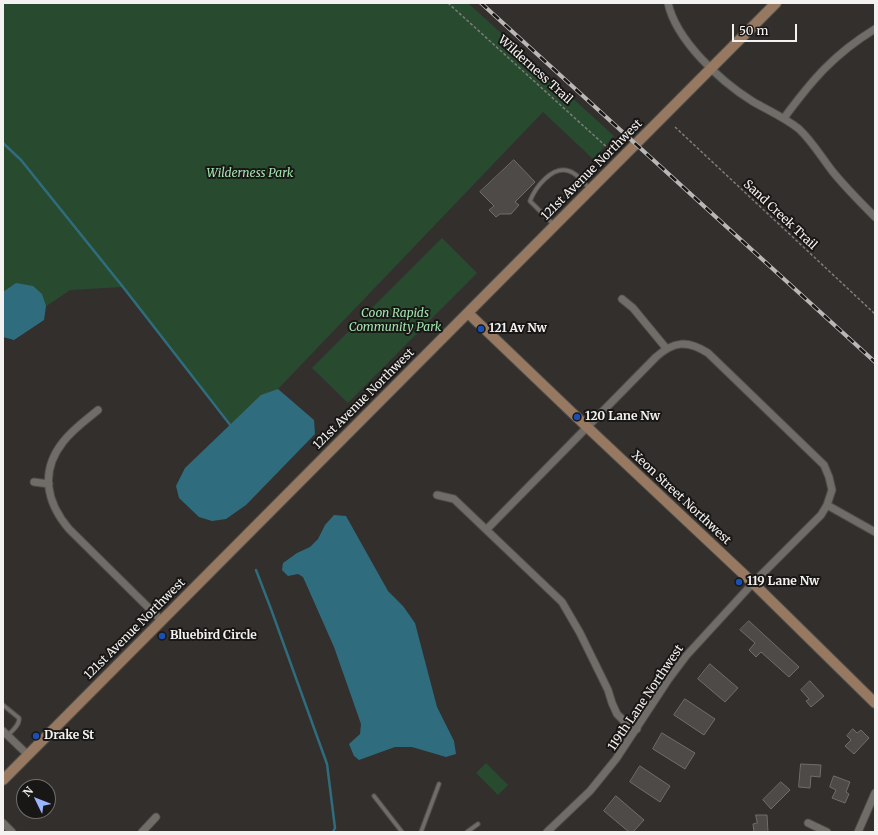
<!DOCTYPE html>
<html>
<head>
<meta charset="utf-8">
<style>
  body { margin:0 }
  #map { position:relative; width:878px; height:835px; overflow:hidden; background:#322f2c; font-family:Merriweather,serif }
  canvas { display:block }
  .frame { position:absolute; inset:0; border:4px solid #f4f2f0; pointer-events:none }
  .north { position:absolute; left:16px; top:779px; width:40px; height:40px; box-sizing:border-box; background:#191716; border:1px solid #716f6d; border-radius:50%; rotate:313deg; font-size:11px; font-weight:700; line-height:16px; text-align:center; color:#f4f2f0 }
  .north::after { content:''; display:block; margin:auto; width:14px; height:18px; background:#99b5fd; clip-path:polygon(50% 0,100% 100%,50% 72%,0 100%) }
  .scale { position:absolute; left:732px; top:24px; width:65px; height:18px; box-sizing:border-box; border:2px solid #f4f2f0; border-top:0; padding-left:5px; font-size:12px; line-height:14px; white-space:nowrap; color:#f4f2f0; -webkit-text-stroke:3px #191716; paint-order:stroke }
</style>
</head>
<body>
<div id="map">
<canvas width="878" height="835"></canvas>
<div class="frame"></div>
<div class="north">N</div>
<div class="scale">50 m</div>
</div>
<script>
const g = document.querySelector('canvas').getContext('2d');
g.lineJoin = 'round';
function fillPath(path, color) {
  g.fillStyle = color;
  g.fill(path, 'evenodd');
}
function strokePath(path, color, width, dash) {
  g.strokeStyle = color;
  g.lineWidth = width;
  g.lineCap = dash ? 'butt' : 'round';
  g.setLineDash(dash || []);
  g.stroke(path);
}
function write(font, color, halo, rows, align = 'center') {
  g.font = font + ' Merriweather,serif';
  g.lineWidth = 4;
  g.setLineDash([]);
  g.textBaseline = 'middle';
  g.strokeStyle = halo;
  g.fillStyle = color;
  for (const [text, x, y, turn = 0] of rows) {
    g.save();
    g.translate(x, y);
    g.rotate((+turn || 0) * Math.PI / 180);
    g.textAlign = isNaN(turn) ? turn : align;
    if (halo) g.strokeText(text, 0, 0);
    g.fillText(text, 0, 0);
    g.restore();
  }
}
fillPath(new Path2D(`
  M3,3H468L614,136L593,159L543,112L278,389L231,424L123,287L70,290L3,336Z
  M442,238L477,273L348,403L312,368Z
  M486,763L508,785L498,795L476,773Z`), '#284b30');
fillPath(new Path2D(`
  M16,283L33,286L42,294L46,306L44,320L14,340L3,337V292Z
  M278,389L314,420L315,434L246,505L226,519L212,521L199,517L179,498L176,486L185,468L261,395Z
  M334,515L346,516L388,591L403,606L415,623L437,707L454,741L456,754L446,757L412,747H395L359,760L354,756L349,744L360,734L361,724L334,647L303,577L298,574L288,576L282,570L283,563L297,553L310,547L318,539L325,525Z`), '#2f6d7e');
strokePath(new Path2D(`
  M3,143L21,160L123,287L231,426
  M256,570L271,609L327,764L335,828L333,832`), '#2f6d7e', 2.5);
const building = new Path2D(`
  M514,160L535,182L515,202L519,205L511,214H500L496,217L489,210L494,206L480,192Z
  M749,621L799,667L789,677L761,652L756,657L749,650L755,643L740,630Z
  M710,664L738,688L725,702L698,679Z
  M810,681L824,696L811,707L806,701L809,699L801,690Z
  M685,699L715,719L704,735L674,715Z
  M853,729L857,733L861,730L869,738L854,754L845,746L851,740L847,736Z
  M662,733L695,753L685,769L653,749Z
  M801,764L821,765L820,777L811,776L810,788L799,787Z
  M640,766L670,786L660,802L630,782Z
  M834,776L850,782L846,792L849,794L845,803L832,798L836,790L830,787Z
  M781,782L790,790L771,809L763,800Z
  M616,796L644,820L633,832H629L604,811Z
  M756,815H767L768,832H754L753,824L757,823Z`);
fillPath(building, '#4d4a47');
strokePath(building, '#716d6a', 1);
const lane = new Path2D(`
  M554,225L530,201C535,188 552,165 569,171C577,173 584,183 590,189
  M3,705L19,718C20,725 12,731 8,735
  M374,796L402,832
  M421,832L439,784
  M467,832L478,824`);
const street = new Path2D(`
  M668,3C676,40 720,81 752,101C767,110 784,117 799,129C812,141 822,158 833,172C846,188 860,202 875,217
  M784,118C812,80 834,54 875,29
  M622,299L633,308L666,348
  M98,410C86,420 73,429 63,442C40,471 46,502 69,529L162,621
  M34,482L49,484
  M437,495L454,499L562,602L580,633L608,690L612,703L617,714L624,721L637,729
  M487,529L656,357C674,341 687,340 708,353L824,465L829,477L832,490L827,505L875,532
  M3,731L28,755
  M3,823L12,832
  M808,823L827,832
  M142,832L156,817
  M547,832L590,791L616,759L668,680L686,656L753,583L821,515L827,505
  M858,832L875,793`);
const secondary = new Path2D(`
  M468,313L586,426L753,583L875,703
  M3,780L776,3`);
strokePath(lane, '#4e4c49', 5.5);
strokePath(street, '#4e4c49', 9);
strokePath(secondary, '#4e4c49', 12);
strokePath(new Path2D(`
  M448,3L610,150
  M675,127L875,314
  M586,175L627,132`), '#7f7d7a', 1.5, [3, 2]);
strokePath(lane, '#706d69', 3.5);
strokePath(street, '#706d69', 7);
strokePath(secondary, '#977860', 10);
const rail = new Path2D(`
  M481,3L875,362`);
strokePath(rail, '#bab8b6', 4);
strokePath(rail, '#191716', 2.5, [8]);
for (const [x, y, r, color] of [
  [481,329,4,"#1a4fb4"],
  [577,417,4,"#1a4fb4"],
  [739,582,4,"#1a4fb4"],
  [162,636,4,"#1a4fb4"],
  [36,736,4,"#1a4fb4"]
]) {
  const dot = new Path2D();
  dot.arc(x, y, r, 0, 2 * Math.PI);
  g.fillStyle = color;
  g.fill(dot);
  strokePath(dot, '#191716', 1.5);
}
write('12px', '#f4f2f0', '#191716', [
  ["Wilderness Trail",535,70,42],
  ["121st Avenue Northwest",592,170,-45],
  ["Sand Creek Trail",780,215,43],
  ["121st Avenue Northwest",364,399,-45],
  ["Xeon Street Northwest",681,498,43],
  ["121st Avenue Northwest",135,629,-45],
  ["119th Lane Northwest",646,698,-56]
]);
write('italic 12px', '#a2e3ae', '#191716', [
  ["Wilderness Park",250,174],
  ["Coon Rapids",395,314],
  ["Community Park",395,328]
]);
write('bold 12px', '#f4f2f0', '#191716', [
  ["121 Av Nw",489,329],
  ["120 Lane Nw",585,417],
  ["119 Lane Nw",747,582],
  ["Bluebird Circle",170,636],
  ["Drake St",44,736]
], 'left');
</script>
</body>
</html>
